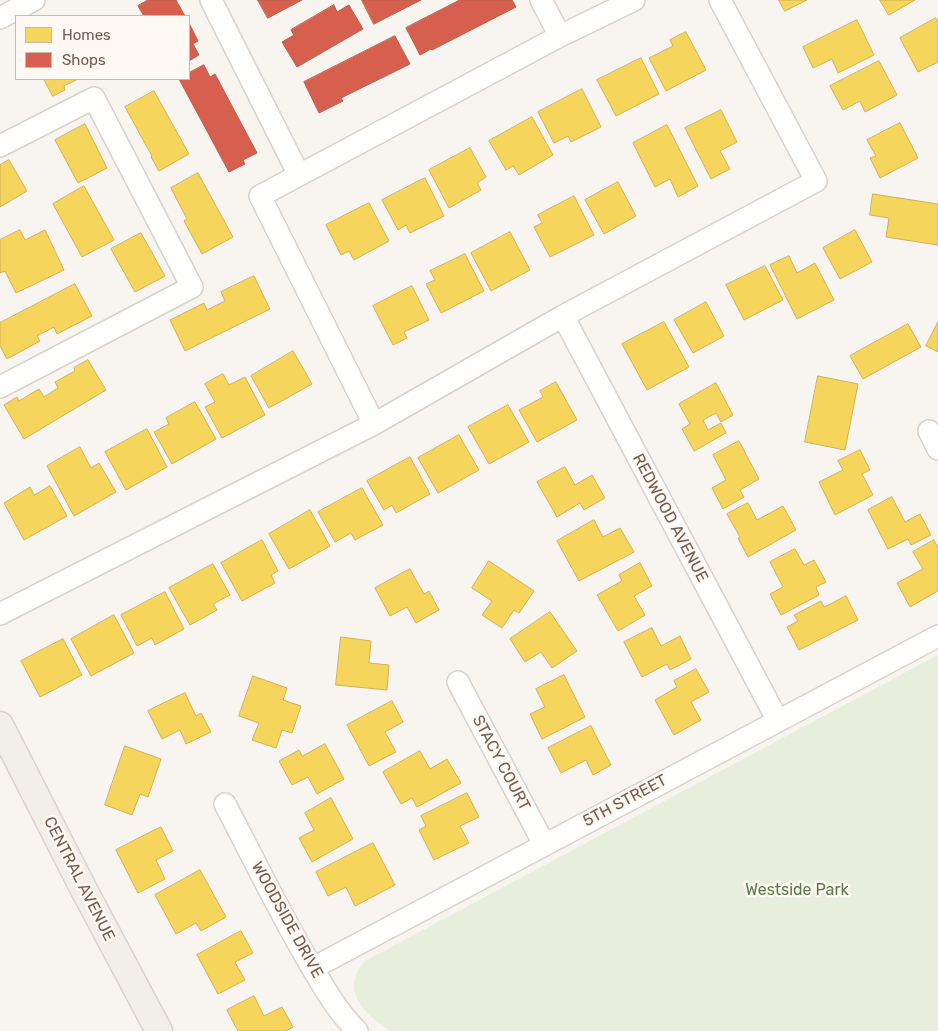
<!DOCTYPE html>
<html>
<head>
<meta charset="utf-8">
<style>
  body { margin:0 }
  #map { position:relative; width:938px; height:1031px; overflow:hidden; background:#f8f5f0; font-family:Rubik,sans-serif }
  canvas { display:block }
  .legend { position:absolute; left:15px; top:15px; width:175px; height:65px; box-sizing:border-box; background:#fef9f3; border:1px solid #c8bab2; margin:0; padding:6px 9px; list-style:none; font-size:15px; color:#765b50 }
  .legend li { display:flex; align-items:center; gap:10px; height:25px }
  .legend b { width:25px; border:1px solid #c8bab2 }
</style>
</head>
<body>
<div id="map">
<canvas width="938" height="1031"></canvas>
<ul class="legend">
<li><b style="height:14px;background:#f6d55c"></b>Homes</li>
<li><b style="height:14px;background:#d6604d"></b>Shops</li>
</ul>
</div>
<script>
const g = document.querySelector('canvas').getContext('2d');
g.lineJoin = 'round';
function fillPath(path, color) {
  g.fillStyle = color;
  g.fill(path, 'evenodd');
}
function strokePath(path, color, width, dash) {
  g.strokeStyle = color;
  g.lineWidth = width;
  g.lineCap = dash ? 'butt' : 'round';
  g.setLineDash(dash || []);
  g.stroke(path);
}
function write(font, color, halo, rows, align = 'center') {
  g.font = font + ' Rubik,sans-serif';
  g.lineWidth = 5;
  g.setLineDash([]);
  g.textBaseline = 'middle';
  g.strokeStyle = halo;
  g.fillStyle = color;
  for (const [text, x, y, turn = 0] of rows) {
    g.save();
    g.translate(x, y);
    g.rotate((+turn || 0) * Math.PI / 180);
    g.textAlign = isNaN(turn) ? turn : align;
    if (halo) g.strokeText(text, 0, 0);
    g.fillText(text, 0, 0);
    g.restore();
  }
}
fillPath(new Path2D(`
  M938,655V1031H390C364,1014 339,989 365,961Z`), '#e7eedc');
const homes = new Path2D(`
  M779,0H807L785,11Z
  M880,0H915L889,15Z
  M936,18L938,22V62L918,72L900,38Z
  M857,20L874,55L838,73L832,59L813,68L803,47Z
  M686,32L706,70L666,91L649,58L673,46L670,40Z
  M641,58L659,94L616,116L597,80Z
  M879,61L897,95L865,112L860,101L843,110L830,86Z
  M44,79H78L64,86L65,90L53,96Z
  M582,89L601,127L571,142L568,136L554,143L538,112Z
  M154,91L189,154L159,171L151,157L152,156L125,107Z
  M721,110L737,142L720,151L730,169L711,179L685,128Z
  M532,117L553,155L519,175L513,166L506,170L489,141Z
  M900,123L918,158L880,178L870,158L876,156L867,140Z
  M85,124L107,168L78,183L55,140Z
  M667,125L698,186L678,197L670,179L655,187L633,143Z
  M470,148L486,177L477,183L481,190L449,208L429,170Z
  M9,160L27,191L0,207V165Z
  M198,173L233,237L202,254L184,221L187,219L171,188Z
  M425,178L444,216L410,233L406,225L398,230L382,200Z
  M618,182L636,216L604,234L585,200Z
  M84,186L114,240L82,257L53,204Z
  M873,194L938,204V245L886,237L889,218L870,215Z
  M574,196L594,235L550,257L534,227L542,223L538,215Z
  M369,203L389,241L354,260L349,251L341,255L326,225Z
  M20,230L25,240L45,230L64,270L16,293L5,271L0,273V240Z
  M855,230L872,262L840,279L823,248Z
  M510,232L530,270L491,291L471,253Z
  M141,233L165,276L135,292L111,249Z
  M465,254L484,291L441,313L426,284L435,280L430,271Z
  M789,256L797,273L815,263L834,300L797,319L770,265Z
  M765,266L783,300L744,320L726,285Z
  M254,276L270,309L185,351L170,320L204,303L207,310L225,301L221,292Z
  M75,284L92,316L57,334L54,327L37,336L40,341L7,359L0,346V323Z
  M412,286L429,320L404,332L407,338L393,345L373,306Z
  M706,302L724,336L693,353L674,320Z
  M664,322L689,367L647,390L622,344Z
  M938,322V352L926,346Z
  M908,324L921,347L863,379L850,356Z
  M293,351L312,384L269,408L251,376Z
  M88,360L106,390L24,439L4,405L17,397L19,401L39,389L44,397L58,388L55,382L75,371L74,368Z
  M223,374L229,385L245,377L265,415L222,438L205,407L215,402L205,384Z
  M818,376L858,384L845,450L805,442Z
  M556,382L577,420L537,442L519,410L543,397L540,391Z
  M716,383L733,415L721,422L716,413L703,420L708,430L721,423L726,433L694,451L682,429L690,424L679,404Z
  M195,402L216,439L172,464L154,432L169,424L166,418Z
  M508,405L529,442L489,464L468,427Z
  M147,429L167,467L126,490L105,452Z
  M459,435L479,470L438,493L418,458Z
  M739,441L759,479L740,490L744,497L723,509L712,488L726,480L713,455Z
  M80,447L91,468L99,463L116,492L74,516L47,466Z
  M860,450L870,470L862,474L873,495L835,515L819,482L843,470L838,461Z
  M410,457L430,494L396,513L392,505L384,510L367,481Z
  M565,467L575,485L592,475L605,498L584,510L580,503L557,517L537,482Z
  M50,486L67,516L24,540L4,503L30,487L34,495Z
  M362,488L383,525L355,540L351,533L335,542L318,512Z
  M892,497L905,522L920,514L931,535L911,545L908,539L888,549L868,510Z
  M748,503L757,520L783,506L796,530L748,557L738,538L740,537L727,514Z
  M310,510L330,546L289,569L269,534Z
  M594,520L603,537L620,528L634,552L579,581L557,541Z
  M262,540L278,571L271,575L275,583L242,601L221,563Z
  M934,540L938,548V591L910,607L897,583L923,569L913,552Z
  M795,549L804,565L814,560L826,582L816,587L819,595L781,615L770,594L783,587L770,562Z
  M489,561L534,591L519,613L514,610L502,628L482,615L492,601L472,588Z
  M640,563L652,586L634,596L645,615L618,631L597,595L622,581L619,575Z
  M213,564L230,595L213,604L217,610L190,625L169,588Z
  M410,569L424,594L429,591L439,610L416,623L407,607L390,616L375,588Z
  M165,592L184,629L155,645L152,638L137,646L121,615Z
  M846,596L858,620L799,650L787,627L798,621L794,615L821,601L824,607Z
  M550,612L577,651L552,668L541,652L525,662L510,639Z
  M114,615L134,653L91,676L71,639Z
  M652,628L661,646L680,636L691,659L670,670L667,664L642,677L624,642Z
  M341,637L371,641L369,663L389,665L387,690L336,685Z
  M63,639L82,675L40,697L21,661Z
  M696,669L709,692L691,702L701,720L674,735L655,700L677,687L674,681Z
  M564,675L585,717L542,739L530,714L545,707L536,689Z
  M253,676L287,688L283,700L301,706L292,733L282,730L276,748L252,740L259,723L239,716Z
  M185,693L196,716L201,713L211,732L186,744L180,730L162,739L148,711Z
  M392,701L403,722L385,732L396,752L369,766L347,725Z
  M591,726L611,765L593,775L586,760L561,773L548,748Z
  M325,744L344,779L317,794L308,777L292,785L279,761L299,750L302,756Z
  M125,746L161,759L148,797L140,794L132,815L105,805Z
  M420,751L430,769L447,759L461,783L417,807L412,798L401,804L383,772Z
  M467,793L479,817L460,826L469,843L434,860L419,830L426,826L421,816Z
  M331,798L353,839L312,862L299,838L314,830L305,813Z
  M161,827L173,851L156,860L165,879L138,893L116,850Z
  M373,843L395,885L355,906L346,887L328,896L316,872Z
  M200,870L226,917L201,931L196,923L176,934L155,895Z
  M241,931L253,953L235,962L245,980L218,994L197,955Z
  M254,996L264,1016L282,1007L293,1027L286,1031H238L227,1010Z`);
fillPath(homes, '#f6d55c');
strokePath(homes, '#d0b058', 1);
const shops = new Path2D(`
  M148,0H176L185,16H144L138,6Z
  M258,0H302L268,18Z
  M362,0H421L374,24Z
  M460,0H512L516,7L432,50L431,49L420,55L406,28Z
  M334,5L337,12L349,5L363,29L297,67L282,42L294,35L291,30Z
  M189,23L198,41L193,44L199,55L189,61Z
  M395,36L410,64L341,98L343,101L319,113L304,82Z
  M204,65L210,77L215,74L257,153L243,160L245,164L229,172L179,79H189V73Z`);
fillPath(shops, '#d6604d');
strokePath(shops, '#b95e4e', 1);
const minor = new Path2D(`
  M211,0L299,175
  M541,0L560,36
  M0,18L34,0
  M0,146L94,98L192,287L0,387
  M563,316L778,721
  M374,424L260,196L560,36L634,0
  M929,431L938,449
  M0,614L374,424L563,316L816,181L720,0
  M458,682L544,844
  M225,804C252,856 278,909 307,959C322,984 336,1010 357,1031
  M313,968L938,636`);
const major = new Path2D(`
  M0,725L82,886L159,1031`);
strokePath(minor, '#d8d2ce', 24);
strokePath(major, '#d9d1cc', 29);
strokePath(minor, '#fefefd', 21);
strokePath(major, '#f2eee8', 26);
write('16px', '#765b50', '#fef9f3', [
  ["REDWOOD AVENUE",670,518,62],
  ["STACY COURT",501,763,62],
  ["5TH STREET",625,801,-28],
  ["CENTRAL AVENUE",79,879,63],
  ["WOODSIDE DRIVE",287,920,61]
]);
write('16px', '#5b7a49', '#fef9f3', [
  ["Westside Park",797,890]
]);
</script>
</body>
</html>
